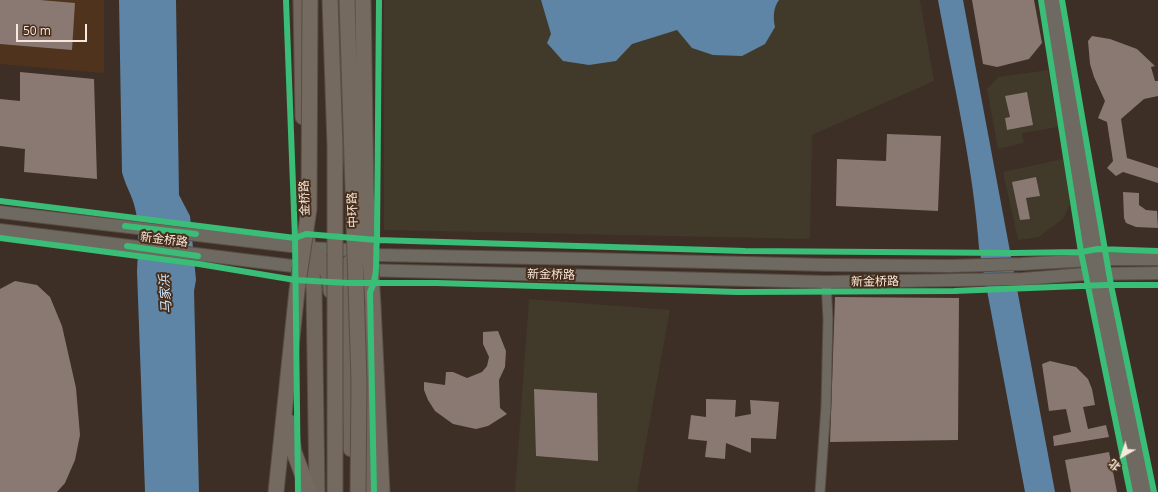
<!DOCTYPE html>
<html>
<head>
<meta charset="utf-8">
<style>
  body { margin:0 }
  #map { position:relative; width:1158px; height:492px; overflow:hidden; background:#3d2f25; font-family:"Open Sans","Noto Sans SC",sans-serif }
  canvas { display:block }
  .north { position:absolute; left:1102px; top:436px; width:40px; height:40px; -webkit-text-stroke:3px #472e1b; paint-order:stroke; rotate:219deg; font-size:11px; font-weight:700; line-height:16px; text-align:center; color:#f8e7dc }
  .north::after { content:''; display:block; margin:auto; width:14px; height:18px; background:#f8e7dc; clip-path:polygon(50% 0,100% 100%,50% 72%,0 100%) }
  .scale { position:absolute; left:16px; top:24px; width:71px; height:18px; box-sizing:border-box; border:2px solid #f8e7dc; border-top:0; padding-left:5px; font-size:12px; line-height:14px; white-space:nowrap; color:#f8e7dc; -webkit-text-stroke:3px #472e1b; paint-order:stroke }
</style>
</head>
<body>
<div id="map">
<canvas width="1158" height="492"></canvas>
<div class="north">北</div>
<div class="scale">50 m</div>
</div>
<script>
const g = document.querySelector('canvas').getContext('2d');
g.lineJoin = 'round';
function fillPath(path, color) {
  g.fillStyle = color;
  g.fill(path, 'evenodd');
}
function strokePath(path, color, width, dash) {
  g.strokeStyle = color;
  g.lineWidth = width;
  g.lineCap = dash ? 'butt' : 'round';
  g.setLineDash(dash || []);
  g.stroke(path);
}
function write(font, color, halo, rows, align = 'center') {
  g.font = font + ' "Open Sans","Noto Sans SC",sans-serif';
  g.lineWidth = 4;
  g.setLineDash([]);
  g.textBaseline = 'middle';
  g.strokeStyle = halo;
  g.fillStyle = color;
  for (const [text, x, y, turn = 0] of rows) {
    g.save();
    g.translate(x, y);
    g.rotate((+turn || 0) * Math.PI / 180);
    g.textAlign = isNaN(turn) ? turn : align;
    if (halo) g.strokeText(text, 0, 0);
    g.fillText(text, 0, 0);
    g.restore();
  }
}
fillPath(new Path2D(`
  M384,0H920L934,81L812,135L810,239L384,230Z
  M1048,70L1058,127L1022,133L1024,143L998,149L987,89L998,77Z
  M1063,159L1070,204L1064,218L1039,237L1018,240L1003,172Z
  M529,299L670,310L637,492H515Z`), '#413929');
fillPath(new Path2D(`
  M0,0H104V73L0,64Z`), '#50331d');
fillPath(new Path2D(`
  M119,0H176L179,195L190,216L196,280L194,291L199,492H145L137,271C138,250 140,228 135,208C132,195 125,185 122,172Z
  M541,0H779C773,8 773,18 775,27L765,44L742,56L713,55L692,48L677,30L632,44L616,61L589,65L563,61L547,43L551,34Z
  M938,0H963L1055,492H1025L979,248C973,164 953,82 938,0Z`), '#5e85a5');
fillPath(new Path2D(`
  M0,0H40L75,3L72,50L0,44Z
  M972,0H1034L1042,43L1029,59L997,67L983,64Z
  M1092,36L1110,39L1137,49L1155,66L1151,67L1155,81H1158V96L1144,99L1121,119L1127,158L1158,168V183L1123,172L1116,176L1107,168L1113,161L1107,122L1098,118L1105,101L1094,77L1090,64L1088,41Z
  M20,72L94,79L97,179L24,172L25,149L0,146V99L20,101Z
  M1027,92L1033,125L1007,130L1005,118L1010,117L1005,96Z
  M887,134L941,136L938,211L836,206L837,159L886,161Z
  M1036,177L1040,196L1026,198L1030,219L1020,220L1012,182Z
  M1123,192L1139,193V205L1146,210L1157,211L1158,228L1136,227L1126,223L1124,218Z
  M15,281L37,285L50,297L62,326L76,388L80,435L75,460L65,483L57,492H0V289Z
  M835,297L959,298L958,440L830,442Z
  M498,331L506,351L505,367L499,380L500,408L507,414L488,426L476,429L453,424L435,411L428,400L424,390V382L445,385L446,372H453L467,378L482,372L487,366L489,357L483,344V332Z
  M1050,361L1076,367L1088,379L1092,389L1095,405L1083,407L1088,429L1106,425L1109,437L1054,446L1053,436L1071,432L1066,409L1049,411L1042,364Z
  M534,389L597,393L598,461L536,456Z
  M706,399L736,400L735,417L751,414L750,400L779,402L776,439L751,438V453L726,443L725,459L705,457L707,441L688,439L691,415L706,417Z
  M1109,452L1117,492H1071L1065,460Z`), '#8a7872');
const minor = new Path2D(`
  M820,492L826,406L828,319L826,282`);
const tertiary = new Path2D(`
  M1046,0L1088,250L1139,492
  M1056,0L1098,249L1149,492
  M0,212L308,248L351,250L375,255L587,259L827,265L951,266L1022,264L1107,259H1158
  M0,230L309,268
  M362,270L826,282L1023,279L1085,274L1158,273`);
const primary = new Path2D(`
  M301,0L303,117
  M307,239L314,289L317,492
  M308,248C322,259 331,272 331,291
  M349,263L351,449
  M365,289L369,492`);
const trunk = new Path2D(`
  M373,305L382,492
  M289,422L294,452L309,492
  M276,492L297,290`);
strokePath(minor, '#594d44', 11);
strokePath(tertiary, '#594d44', 14);
strokePath(primary, '#594d44', 17);
strokePath(trunk, '#594d44', 17);
strokePath(minor, '#6e6961', 9);
strokePath(tertiary, '#6e6961', 12);
strokePath(primary, '#71675d', 15);
strokePath(trunk, '#746a60', 15);
const trunkBridge = new Path2D(`
  M330,0L335,146V492
  M347,0L359,381L358,492
  M363,0L366,192L373,305
  M297,290L309,209L310,0`);
strokePath(trunkBridge, '#594d44', 17, []);
strokePath(trunkBridge, '#746a60', 15);
strokePath(new Path2D(`
  M286,0L295,238L298,492
  M1041,0L1081,252L1130,492
  M1062,0L1111,285L1154,492
  M0,201L295,238L306,234L377,240L745,251L1013,253L1081,252L1098,249L1158,251
  M125,226L196,234
  M0,238L199,264L295,280L348,283H437L737,292L954,291L1105,285H1158
  M127,246L198,256
  M374,492L370,292C379,275 375,258 377,240L379,0`), '#3abd76', 6);
write('12px', '#f8e7dc', '#472e1b', [
  ["金桥路",305,198,-92],
  ["中环路",353,210,-92],
  ["新金桥路",164,240,7],
  ["新金桥路",551,275,1],
  ["新金桥路",875,282,-1]
]);
write('italic 13px', '#cee8ff', '#472e1b', [
  ["马家浜",166,294,-94]
]);
</script>
</body>
</html>
